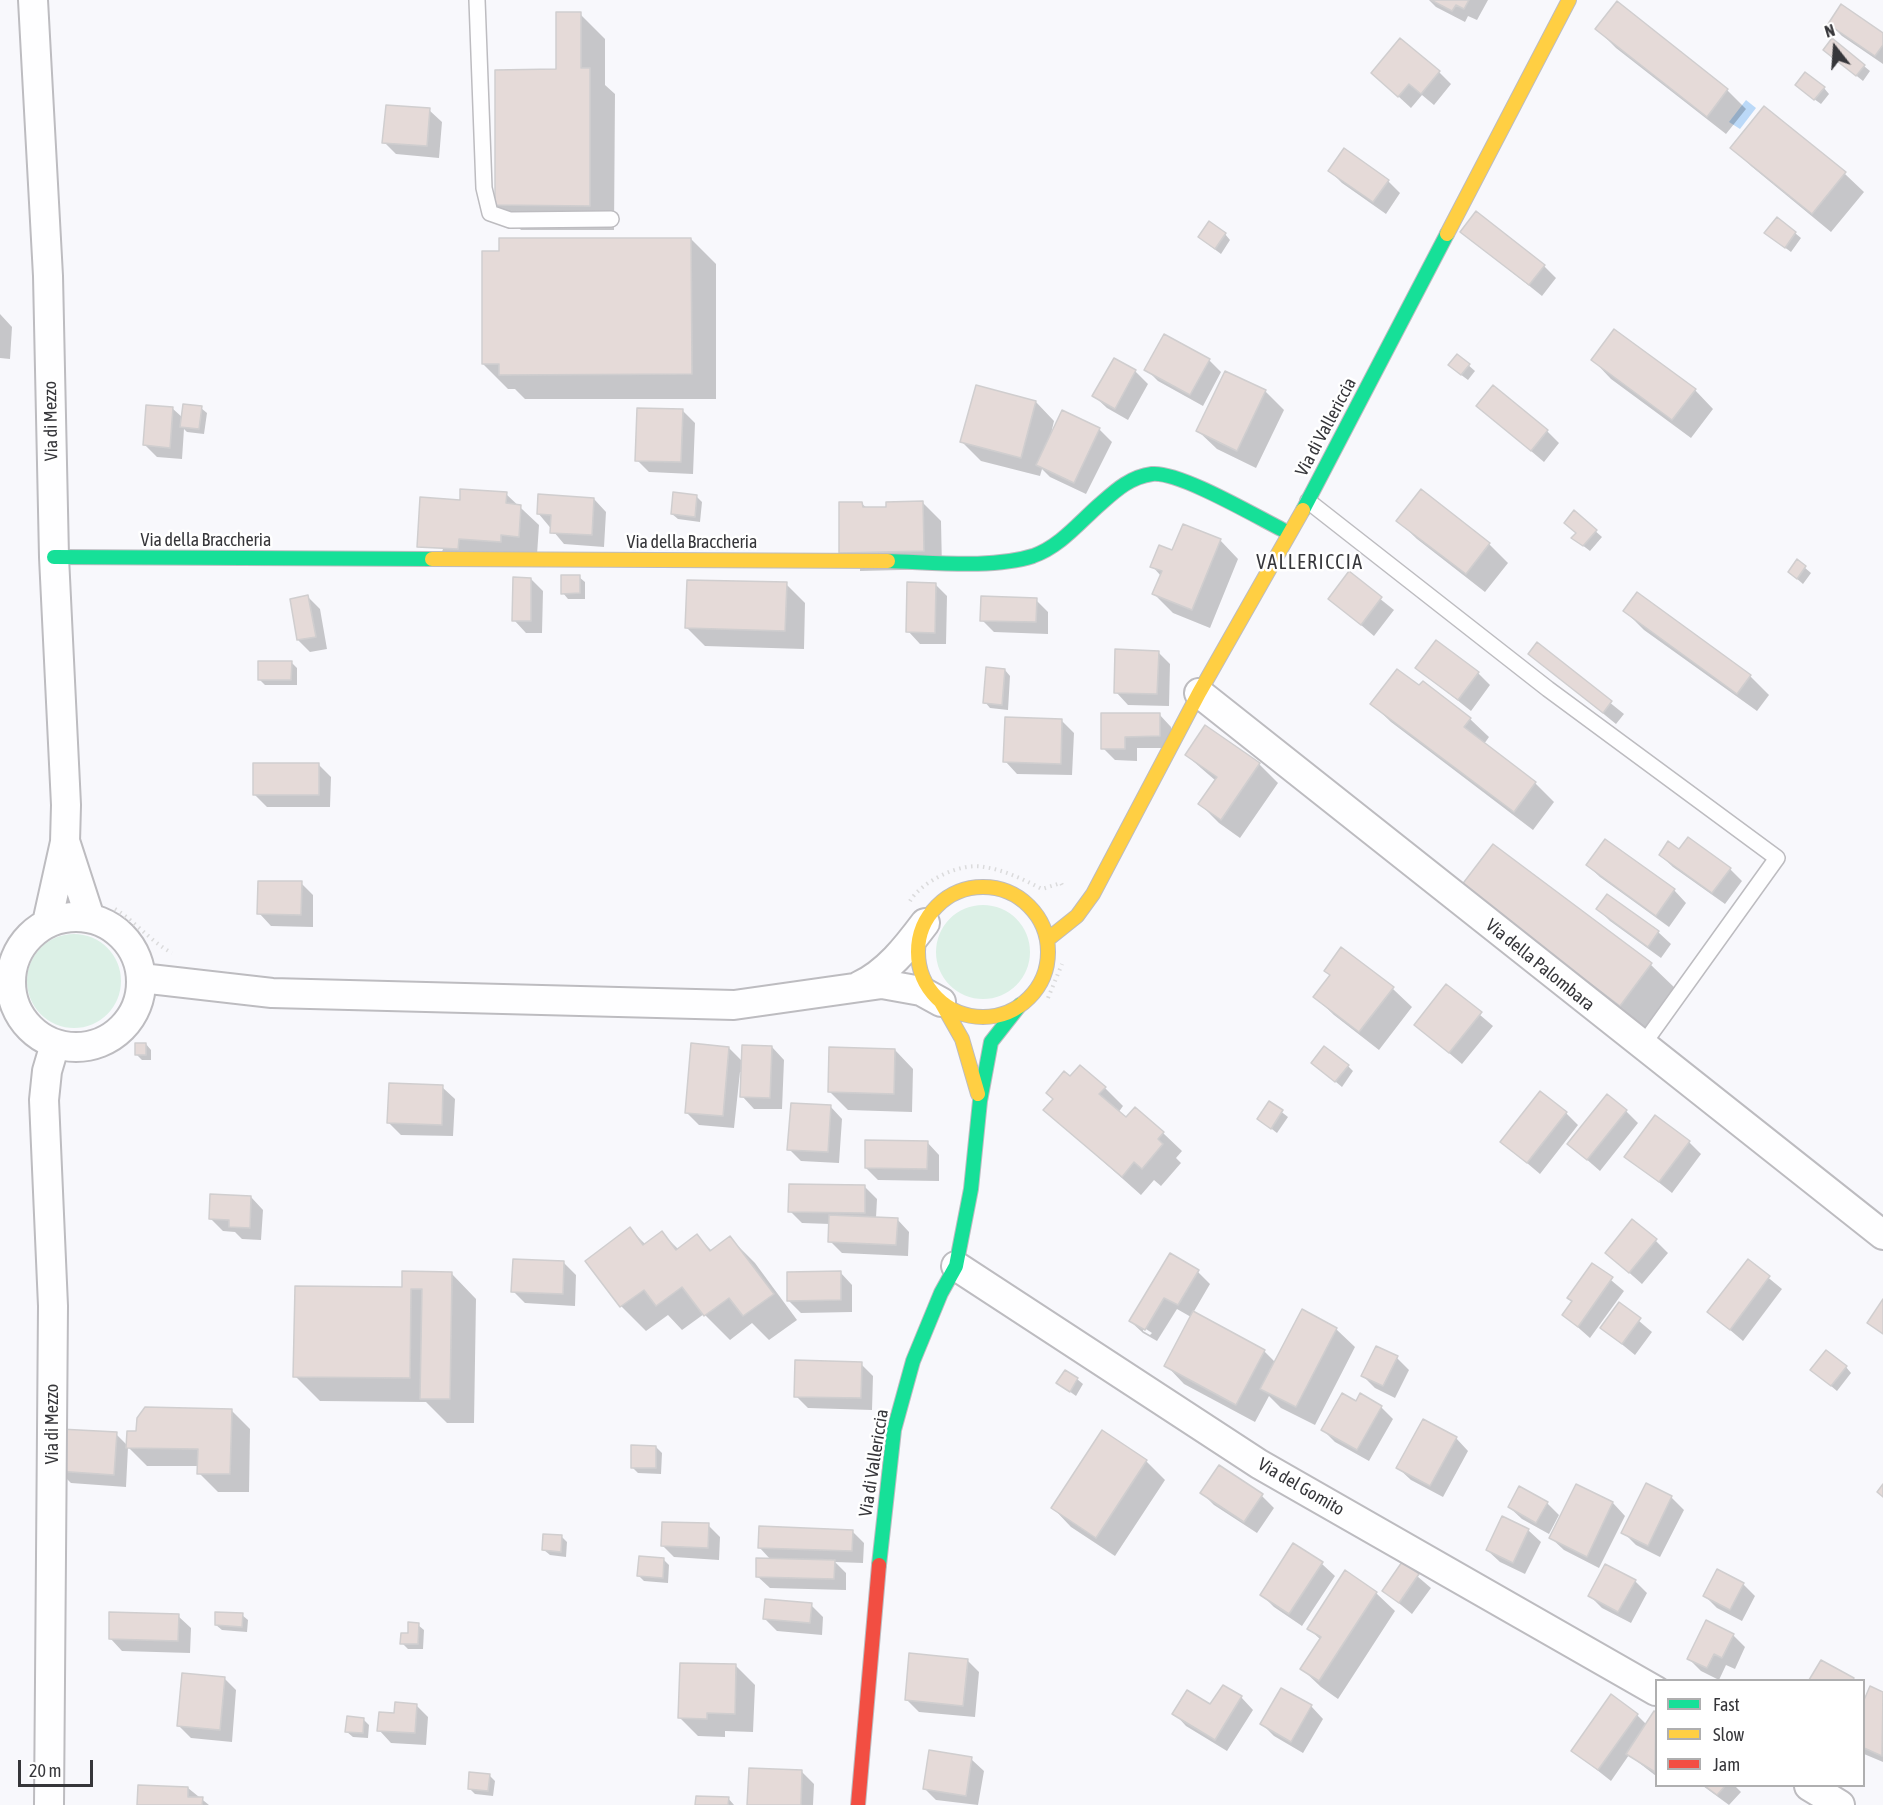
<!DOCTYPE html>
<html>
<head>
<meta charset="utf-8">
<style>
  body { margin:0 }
  #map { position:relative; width:1883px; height:1805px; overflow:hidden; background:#f8f8fc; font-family:"Asap Condensed",sans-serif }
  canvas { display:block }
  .legend { position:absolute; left:1655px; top:1679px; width:210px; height:108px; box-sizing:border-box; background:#fff; border:2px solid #afafb0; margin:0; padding:8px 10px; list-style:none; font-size:18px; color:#36363a }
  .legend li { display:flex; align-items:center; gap:12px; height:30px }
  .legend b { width:30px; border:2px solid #afafb0 }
  .north { position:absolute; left:1805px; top:18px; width:60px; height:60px; -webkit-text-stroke:4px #fff; paint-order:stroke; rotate:343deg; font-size:16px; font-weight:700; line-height:24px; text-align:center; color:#36363a }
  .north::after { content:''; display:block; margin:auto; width:21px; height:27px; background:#36363a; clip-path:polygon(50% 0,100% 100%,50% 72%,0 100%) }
  .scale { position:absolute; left:18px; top:1760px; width:75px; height:27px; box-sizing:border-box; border:3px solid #36363a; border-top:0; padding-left:8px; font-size:18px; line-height:21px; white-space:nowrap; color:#36363a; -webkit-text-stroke:4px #fff; paint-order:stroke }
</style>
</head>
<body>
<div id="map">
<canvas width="1883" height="1805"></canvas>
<ul class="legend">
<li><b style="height:8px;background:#16e098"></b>Fast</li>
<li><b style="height:8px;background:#ffcf43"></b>Slow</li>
<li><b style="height:8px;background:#f24e42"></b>Jam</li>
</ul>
<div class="north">N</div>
<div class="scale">20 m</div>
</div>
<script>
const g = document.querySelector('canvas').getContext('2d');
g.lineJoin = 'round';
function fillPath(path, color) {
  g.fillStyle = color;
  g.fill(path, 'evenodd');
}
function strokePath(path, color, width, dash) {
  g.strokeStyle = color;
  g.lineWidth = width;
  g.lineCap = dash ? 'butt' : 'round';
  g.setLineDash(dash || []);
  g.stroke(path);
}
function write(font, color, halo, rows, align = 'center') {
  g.font = font + ' "Asap Condensed",sans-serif';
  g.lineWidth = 5;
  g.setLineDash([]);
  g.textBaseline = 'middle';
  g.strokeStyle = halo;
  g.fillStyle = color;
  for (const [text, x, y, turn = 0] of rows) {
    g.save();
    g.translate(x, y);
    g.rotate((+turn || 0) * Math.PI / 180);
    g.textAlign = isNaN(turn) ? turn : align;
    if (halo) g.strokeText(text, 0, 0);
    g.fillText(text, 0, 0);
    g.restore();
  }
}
fillPath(new Path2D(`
  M936 952a47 47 0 1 1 94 0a47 47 0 1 1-94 0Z
  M27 981a47 47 0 1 1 94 0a47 47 0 1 1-94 0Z`), '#dcf0e6');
fillPath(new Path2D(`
  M1746,100L1756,108L1740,129L1729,122Z`), '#bbd9f8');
fillPath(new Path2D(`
  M1429,0H1488L1477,20L1468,16L1465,22L1436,7Z
  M1617,3L1727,90L1746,109L1726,134L1616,48L1597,29Z
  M580,14L605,39V85L615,94L614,230H521L496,205Z
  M1830,24L1883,35V64L1842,36Z
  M1832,40L1870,71L1863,81L1831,55Z
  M1439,72L1451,84L1434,105L1422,95L1411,108L1373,73Z
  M1824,88L1829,94L1821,104L1803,91Z
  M1765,108L1845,174L1864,192L1831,232L1751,166L1732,147Z
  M429,110L442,122L439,158L396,154L384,142Z
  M1330,171L1388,181L1400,193L1386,214L1342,183Z
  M1462,232L1544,266L1556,278L1542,296Z
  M1795,233L1801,238L1791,252L1772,238Z
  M1225,234L1230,240L1221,254L1205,242Z
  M691,239L716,264V399H525L515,389H508L483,364Z
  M0,314L12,327L10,359L0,358Z
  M1458,356L1475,371L1468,380L1456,371Z
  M1114,360L1135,371L1148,384L1128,420L1107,408L1094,396Z
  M1209,360L1221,372L1203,406L1158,381L1146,369Z
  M1593,360L1695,390L1713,409L1691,438L1611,379Z
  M1265,391L1284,410L1256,468L1217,449L1198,431Z
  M1036,402L1054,421L1051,434L1063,412L1099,429L1112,442L1086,494L1050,477L1042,469L1040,476L981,461L962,442Z
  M1478,406L1547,431L1559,443L1544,462Z
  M172,408L183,418L201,408L207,413L204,434L187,432L184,429L182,459L157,457L145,445Z
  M682,410L695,423L693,474L649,472L637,460Z
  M1421,491L1489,544L1508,563L1485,592L1417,539L1398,521Z
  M506,494L539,525L537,555L437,565L461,501Z
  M697,497L702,502L700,522L678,519L672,514Z
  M594,499L606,512L604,547L564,544L538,513Z
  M922,502L941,521L942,569L860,571L862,504L867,508H887Z
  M1574,512L1602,537L1590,551L1573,538L1577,534Z
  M1220,540L1238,559L1210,628L1173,613L1154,594L1161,576L1152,566Z
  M1797,561L1811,573L1803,584L1789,572Z
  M1349,574L1394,610L1374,636L1330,599Z
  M579,577L585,582V599H568L563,593Z
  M531,579L543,591L542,633H526L514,620Z
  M786,584L805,603L804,649L705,646L686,627Z
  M935,584L947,596L946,644H920L908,631Z
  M308,597L320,609L327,649L310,652L298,640Z
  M1036,600L1048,612V634L994,632L982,620Z
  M1625,611L1750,676L1769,695L1757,711L1644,630Z
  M1537,644L1624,714L1616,724L1530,654Z
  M1158,652L1170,664L1169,706L1128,705L1116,692Z
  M291,662L297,668V685H265L259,679Z
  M1417,668L1478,673L1490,685L1471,711Z
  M1005,670L1010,676L1008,710L990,708L985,702Z
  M1423,683L1470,719L1489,737L1484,744L1535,783L1554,802L1533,830L1391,722L1372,704L1419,687Z
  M1159,714L1171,727V748H1137V761L1115,760L1103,748Z
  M1061,720L1074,733L1072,775L1017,774L1005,761Z
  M1205,727L1259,764L1278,783L1240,838L1219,823L1200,804L1216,781L1186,755Z
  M318,764L331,777L330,807H267L255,795Z
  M1493,846L1651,965L1676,989L1646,1029L1487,911Z
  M1679,851L1730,869L1742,881L1725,904L1673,867L1660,855Z
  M1587,865L1674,890L1686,903L1669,927L1600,877Z
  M301,883L313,895V927L271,926L259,913Z
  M1607,896L1658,932L1671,944L1661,958L1610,921L1598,909Z
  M1341,949L1393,989L1412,1007L1379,1050L1334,1015L1315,997L1331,976L1326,971Z
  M1446,986L1493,1026L1462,1064L1416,1025Z
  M146,1044L151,1050V1060H142L136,1054Z
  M772,1047L784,1060L782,1109H754L742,1096V1072H740L734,1128L699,1125L686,1112L729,1048L743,1062Z
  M895,1050L913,1069L912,1112L848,1110L829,1091Z
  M1313,1063L1348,1066L1353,1071L1342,1087Z
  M1070,1078L1105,1088L1123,1106L1118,1113L1126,1120L1163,1133L1182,1151L1176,1158L1181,1163L1161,1186L1154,1180L1141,1195L1045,1110Z
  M442,1087L455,1099L453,1136L401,1135L388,1122Z
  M1270,1103L1288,1117L1277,1133L1259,1119Z
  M830,1106L842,1119L839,1163L801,1161L789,1149Z
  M1626,1111L1638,1123L1600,1171L1569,1144Z
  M1566,1113L1578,1125L1540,1174L1502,1142Z
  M927,1142L939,1155V1181L878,1180L866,1168Z
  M1689,1142L1701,1154L1672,1193L1626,1156Z
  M864,1186L877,1199L876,1218L897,1219L909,1232L908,1256L842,1253L830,1241V1224L802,1223L790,1211Z
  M251,1197L263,1210L261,1240L242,1239L235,1232L223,1231L211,1219Z
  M630,1229L646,1245L662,1233L679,1250L697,1236L712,1251L730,1238L755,1263L797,1320L769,1340L752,1323L730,1340L704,1314L682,1330L668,1315L646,1331L621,1306L588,1261Z
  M1656,1241L1668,1253L1642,1284L1607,1253Z
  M1748,1261L1782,1289L1743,1341L1709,1312Z
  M564,1263L576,1275L575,1306L525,1303L513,1291Z
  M1593,1265L1624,1291L1590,1338L1564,1315Z
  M840,1272L852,1285V1312L801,1313L789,1301Z
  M1198,1272L1210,1284L1193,1313L1264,1351L1276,1363L1336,1329L1355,1347L1315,1425L1281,1408L1269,1396L1255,1422L1184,1384L1166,1365L1191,1317L1177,1309L1157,1341L1143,1333L1130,1321ZM1143,1327L1152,1333L1150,1335L1143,1331Z
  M451,1273L476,1299L474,1423H447L426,1402L320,1401L295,1376L404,1289Z
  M1619,1304L1652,1332L1635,1355L1602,1328Z
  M1397,1358L1409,1370L1395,1398L1375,1388L1363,1376Z
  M861,1364L873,1376L872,1410L808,1408L796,1396Z
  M1846,1367L1851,1373L1837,1391L1818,1375Z
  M1077,1379L1083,1384L1076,1396L1058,1383Z
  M1356,1403L1381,1407L1393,1419L1369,1461L1335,1442L1323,1430Z
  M231,1410L250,1429L249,1492H218L199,1473V1466H147L128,1447L126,1487L71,1483L59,1471L116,1434L128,1446L138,1433Z
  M1456,1438L1468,1451L1443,1497L1411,1480L1398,1468Z
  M656,1447L662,1453L661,1474L638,1473L632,1467Z
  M1146,1461L1165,1480L1115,1556L1071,1527L1053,1508Z
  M1577,1486L1613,1503L1625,1516L1599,1568L1564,1550L1551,1538Z
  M1202,1493L1262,1496L1274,1508L1257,1533L1214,1505Z
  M1671,1497L1684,1510L1660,1557L1636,1545L1623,1532Z
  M1547,1503L1559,1515L1549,1534L1522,1519L1509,1507Z
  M708,1525L720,1537L719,1560L674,1557L662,1545Z
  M1528,1530L1541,1542L1525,1574L1500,1562L1487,1550Z
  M852,1531L864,1543L863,1563L835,1562L846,1573V1590L770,1588L757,1576L771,1560L759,1547Z
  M561,1536L567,1542L566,1557L550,1555L544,1550Z
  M1294,1545L1322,1564L1335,1576L1302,1626L1274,1607L1262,1595Z
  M664,1560L669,1565L668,1583L644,1581L639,1576Z
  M1403,1564L1431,1588L1412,1614L1384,1591Z
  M1635,1581L1647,1593L1631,1623L1602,1608L1590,1596Z
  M1743,1584L1755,1596L1742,1621L1717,1608L1705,1596Z
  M1376,1593L1395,1611L1338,1699L1321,1687L1302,1669L1321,1640L1309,1629Z
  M811,1605L823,1617L822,1635L777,1631L765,1619Z
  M242,1615L248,1620L247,1632L222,1630L216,1625Z
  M178,1616L191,1628L190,1653L122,1651L110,1638Z
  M418,1625L424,1630L423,1649H408L402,1643Z
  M1733,1635L1745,1647L1735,1669L1726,1665L1719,1680L1701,1671L1689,1659Z
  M967,1660L979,1672L975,1717L919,1712L907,1700Z
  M1821,1662L1853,1680H1854H1811Z
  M736,1666L755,1685L753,1732L725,1731V1737L698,1736L680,1718Z
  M224,1678L236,1690L232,1742L191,1738L179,1726Z
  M1870,1688L1883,1694V1762L1864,1754V1704Z
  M1241,1697L1253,1710L1227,1751L1186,1726L1174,1713Z
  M416,1705L428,1717L426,1745L391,1743L379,1730L395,1715Z
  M1311,1706L1323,1719L1303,1753L1274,1736L1262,1724Z
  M1655,1713L1656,1776L1629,1755L1611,1781L1573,1751L1637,1715L1647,1725Z
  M363,1719L369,1725L368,1738L353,1737L347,1732Z
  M971,1759L984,1771L978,1805L936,1800L924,1788Z
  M802,1772L814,1784L813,1805H749Z
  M489,1775L495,1781L493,1796L475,1794L469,1788Z
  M1703,1786H1735L1741,1792L1729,1805Z
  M188,1788L209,1805H139Z
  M728,1798L734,1805H697Z`), '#0003');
const building = new Path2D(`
  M1431,0H1469L1464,9L1456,5L1452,11Z
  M1617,1L1728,89L1707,117L1595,29Z
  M1841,4L1883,33V45L1875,56L1828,24Z
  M556,12H581V68H590V206L495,205V70L556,69Z
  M1400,38L1440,71L1421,94L1409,84L1398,97L1371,73Z
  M1832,38L1865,65L1856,76L1823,50Z
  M1805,72L1825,87L1814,100L1795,85Z
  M386,105L430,108L427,146L382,143Z
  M1764,106L1846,172L1812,214L1730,148Z
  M1344,148L1389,180L1373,202L1328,171Z
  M1476,211L1545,265L1529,285L1460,232Z
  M1777,217L1796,232L1785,248L1764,233Z
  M1209,221L1226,233L1215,249L1198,237Z
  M499,238H691L692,374L499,375V364H482V251H499Z
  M1614,329L1696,389L1672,420L1591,360Z
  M1164,334L1210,359L1190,395L1144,370Z
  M1457,354L1470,364L1461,375L1448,365Z
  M1114,358L1136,370L1115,409L1092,396Z
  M1225,371L1266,390L1237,451L1196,431Z
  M976,385L1036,401L1021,458L960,442Z
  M1493,385L1548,430L1531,451L1476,406Z
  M183,404L202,406L199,429L180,427Z
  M146,405L173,407L170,448L143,445Z
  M637,408L683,409L681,462L635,461Z
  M1062,410L1100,428L1074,483L1036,465Z
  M460,489L507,492L506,503L521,505L519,537L501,535V542L459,539L458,549L417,547L420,497L460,500Z
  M1421,489L1490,543L1466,574L1396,521Z
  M673,492L697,495L695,517L671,514Z
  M538,494L594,498L592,535L550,533L551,515L537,514Z
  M923,501L924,551L839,553V502H862L863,507H886V502Z
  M1574,510L1597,530L1583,546L1571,538L1576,533L1564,523Z
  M1183,524L1221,539L1192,610L1152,594L1162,571L1150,567L1159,545L1172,550Z
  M1797,559L1806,566L1797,579L1788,572Z
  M1349,571L1382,597L1361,625L1328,599Z
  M561,575H580V593L561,594Z
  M513,577L531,578V621H512Z
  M687,580L787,582L785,631L685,628Z
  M907,582L936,583L935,633L906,632Z
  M1637,592L1751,675L1737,694L1623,611Z
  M308,595L316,637L297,640L290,599Z
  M981,596L1037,598L1036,622L980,621Z
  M1436,640L1479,672L1458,700L1415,668Z
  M1537,642L1612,701L1603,713L1528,654Z
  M1115,649L1159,651L1157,694L1114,693Z
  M258,661H292L291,680H258Z
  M986,667L1005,669L1002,705L983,703Z
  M1397,669L1419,685L1423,681L1471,718L1464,727L1536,782L1514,812L1370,704Z
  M1101,713H1160V736L1125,737V749H1101Z
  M1005,717L1062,719L1061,764L1003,762Z
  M1205,725L1260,763L1221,820L1198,804L1217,777L1185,755Z
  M253,763H319V795H253Z
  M1688,837L1731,868L1712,893L1659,855L1668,841L1679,849Z
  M1605,839L1675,889L1656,916L1586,865Z
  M1493,844L1652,963L1620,1006L1461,886Z
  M258,881H302L301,915L257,914Z
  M1607,894L1659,931L1648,947L1596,909Z
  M1341,947L1394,987L1359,1032L1313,997L1330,975L1324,971Z
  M1446,984L1482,1012L1449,1053L1414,1025Z
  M135,1043H146V1055H135Z
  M691,1043L729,1047L723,1116L685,1113Z
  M742,1045L772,1046L770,1098L740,1097Z
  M1324,1046L1349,1065L1335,1082L1311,1063Z
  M829,1047L895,1049L894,1094L828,1092Z
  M1080,1065L1106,1087L1099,1094L1126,1117L1135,1107L1164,1132L1158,1139L1163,1144L1142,1169L1134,1162L1122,1177L1043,1110L1053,1099L1046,1093L1064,1071L1070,1076Z
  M389,1083L443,1085L442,1125L387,1123Z
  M1540,1091L1567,1112L1527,1163L1500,1142Z
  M1607,1094L1627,1110L1587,1160L1567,1144Z
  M1269,1101L1283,1110L1271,1129L1257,1119Z
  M791,1103L831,1105L828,1152L787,1150Z
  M1655,1115L1690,1141L1659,1182L1624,1157Z
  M865,1140L928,1141L927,1169L865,1168Z
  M789,1184L865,1185V1213L788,1212Z
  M210,1194L251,1196L250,1228L229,1227V1220L209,1219Z
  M829,1215L898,1218L896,1245L828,1242Z
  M1632,1219L1657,1239L1629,1273L1605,1253Z
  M630,1227L643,1245L662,1231L676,1250L697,1234L710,1251L730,1236L774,1294L743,1316L729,1298L704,1316L682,1287L656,1306L644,1290L620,1307L585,1261Z
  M1170,1253L1199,1270L1178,1305L1164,1298L1145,1330L1129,1321Z
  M513,1259L564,1261L563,1294L511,1292Z
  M1748,1259L1770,1276L1730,1330L1707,1312Z
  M1592,1263L1613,1277L1578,1327L1562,1315L1572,1301L1567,1298Z
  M402,1271L452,1272L450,1399H420L422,1289H411L410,1378L293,1377L295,1286L402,1287Z
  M841,1271V1300L787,1301V1272Z
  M1883,1299V1334L1867,1323Z
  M1619,1302L1641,1318L1622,1344L1600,1328Z
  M1302,1309L1337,1328L1296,1407L1260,1389Z
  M1193,1311L1265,1350L1236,1405L1164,1366Z
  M1376,1346L1398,1356L1383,1386L1361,1376Z
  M1826,1350L1847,1366L1831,1386L1810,1370Z
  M795,1360L862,1362L861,1398L794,1397Z
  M1065,1370L1078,1378L1070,1392L1056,1383Z
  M1342,1393L1356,1401L1360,1393L1382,1406L1357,1450L1321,1430Z
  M145,1407L232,1409L230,1474H197L198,1449L126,1448L127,1431H136L137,1418Z
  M1423,1419L1457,1437L1430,1486L1396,1468Z
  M60,1429L117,1432L114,1475L57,1471Z
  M1102,1430L1147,1460L1096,1538L1051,1508Z
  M631,1445L656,1446V1468H631Z
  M1219,1465L1263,1494L1244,1522L1200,1493Z
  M1646,1483L1672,1496L1648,1546L1621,1533Z
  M1576,1484L1613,1502L1587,1557L1549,1538Z
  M1883,1484V1497L1877,1492Z
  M1519,1486L1548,1502L1536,1523L1508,1507Z
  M1502,1516L1529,1529L1513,1563L1486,1550Z
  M662,1522L709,1523L708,1548L661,1546Z
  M759,1526L853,1530L852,1551L758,1548Z
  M543,1534L562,1535L561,1552L542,1550Z
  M1293,1543L1323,1562L1289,1614L1260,1595Z
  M639,1556L664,1558L663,1578L637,1576Z
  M756,1558L835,1560L834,1579L756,1577Z
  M1402,1562L1419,1574L1399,1603L1382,1591Z
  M1605,1564L1636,1580L1618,1612L1588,1596Z
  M1717,1569L1744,1583L1730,1610L1703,1596Z
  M1345,1570L1377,1592L1319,1681L1300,1669L1321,1637L1307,1629Z
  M765,1599L812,1603L810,1623L763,1619Z
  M109,1612L179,1614L178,1641L109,1639Z
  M215,1612L243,1613L242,1627L215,1625Z
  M1706,1620L1734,1634L1722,1658L1714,1654L1707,1668L1687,1659Z
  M408,1622L419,1623L418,1644H400L401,1633H408Z
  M909,1653L968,1659L963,1706L905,1700Z
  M1821,1660L1854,1678L1853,1680H1809Z
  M680,1663L736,1664L735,1714L707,1713V1719L678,1718Z
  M182,1673L225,1677L220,1730L177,1726Z
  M1223,1685L1242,1696L1215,1740L1172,1714L1187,1690L1210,1704Z
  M1870,1686L1883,1692L1882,1756L1864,1748V1700Z
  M1281,1688L1312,1705L1291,1742L1260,1724Z
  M1611,1694L1638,1714L1598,1770L1571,1751Z
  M395,1702L417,1704L415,1733L377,1731L379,1712L394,1713Z
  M1654,1711L1656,1712L1655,1772L1626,1754Z
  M347,1716L364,1718L363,1733L345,1732Z
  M929,1750L972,1757L966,1796L923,1789Z
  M749,1768L802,1770L801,1805H747Z
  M469,1772L490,1774L488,1791L468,1789Z
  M138,1785L188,1787V1797H203L202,1805H137Z
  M1705,1786H1725L1717,1795Z
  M696,1796L729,1797L728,1805H695Z`);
fillPath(building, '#e5dad8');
strokePath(building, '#d0cecf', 1.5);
const lane = new Path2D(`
  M477,0L484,188L490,213L510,220L611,219
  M1308,501L1548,689L1777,858L1642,1046`);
const street = new Path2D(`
  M33,0L48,276L54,557L66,805L65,842L47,923
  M1199,693L1883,1235
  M66,844L90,918
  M11 982a65 65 0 1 1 130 0a65 65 0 1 1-130 0Z
  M141,978L272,993L734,1005L882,984L921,991L941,1002
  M859,986C887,973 907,947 925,923
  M956,1266L1259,1464L1656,1691
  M1809,1786L1840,1805
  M49,1805L53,1306L44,1100L47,1071L55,1044`);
const fast = new Path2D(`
  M1303,510L1447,234
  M54,557L432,559
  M888,561C931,562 992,569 1033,556C1059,547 1078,524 1098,506C1114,492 1129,477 1152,474C1180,471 1260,519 1289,533
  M879,1565L894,1430L913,1361L941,1293L956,1266L971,1189L980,1101L991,1042L1020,1005`);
const slow = new Path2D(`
  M1447,234L1569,0
  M432,559L888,561
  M918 952a65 65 0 1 1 130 0a65 65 0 1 1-130 0Z
  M1047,940L1077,916L1093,894L1199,693L1303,510
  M941,1002L962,1039L978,1094`);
const jam = new Path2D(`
  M858,1805L879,1565`);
strokePath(lane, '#bdbcc0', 18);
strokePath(street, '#bdbcc0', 32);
strokePath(fast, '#bdbcc0', 16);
strokePath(slow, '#bdbcc0', 16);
strokePath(jam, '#bdbcc0', 16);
strokePath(new Path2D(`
  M910,901C922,881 961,862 984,867C1004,870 1023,879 1042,889L1061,883L1063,887
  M115,909C136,922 150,941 172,953
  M1048,998L1062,964`), '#dbdbdc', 4, [1.5, 4.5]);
strokePath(lane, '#fefeff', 15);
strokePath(street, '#fefeff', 28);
strokePath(fast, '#16e098', 14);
strokePath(slow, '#ffcf43', 14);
strokePath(jam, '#f24e42', 14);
write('18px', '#36363a', '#fff', [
  ["Via di Mezzo",51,421,-91],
  ["Via di Vallericcia",1326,427,-62],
  ["Via della Braccheria",206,540],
  ["Via della Braccheria",692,542],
  ["Via della Palombara",1540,965,39],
  ["Via di Mezzo",52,1424,-90],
  ["Via di Vallericcia",874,1463,-81],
  ["Via del Gomito",1301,1487,30]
]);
g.letterSpacing = '1.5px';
write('20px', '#36363a', '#fff', [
  ["VALLERICCIA",1310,563]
]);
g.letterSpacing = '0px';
</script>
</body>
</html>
